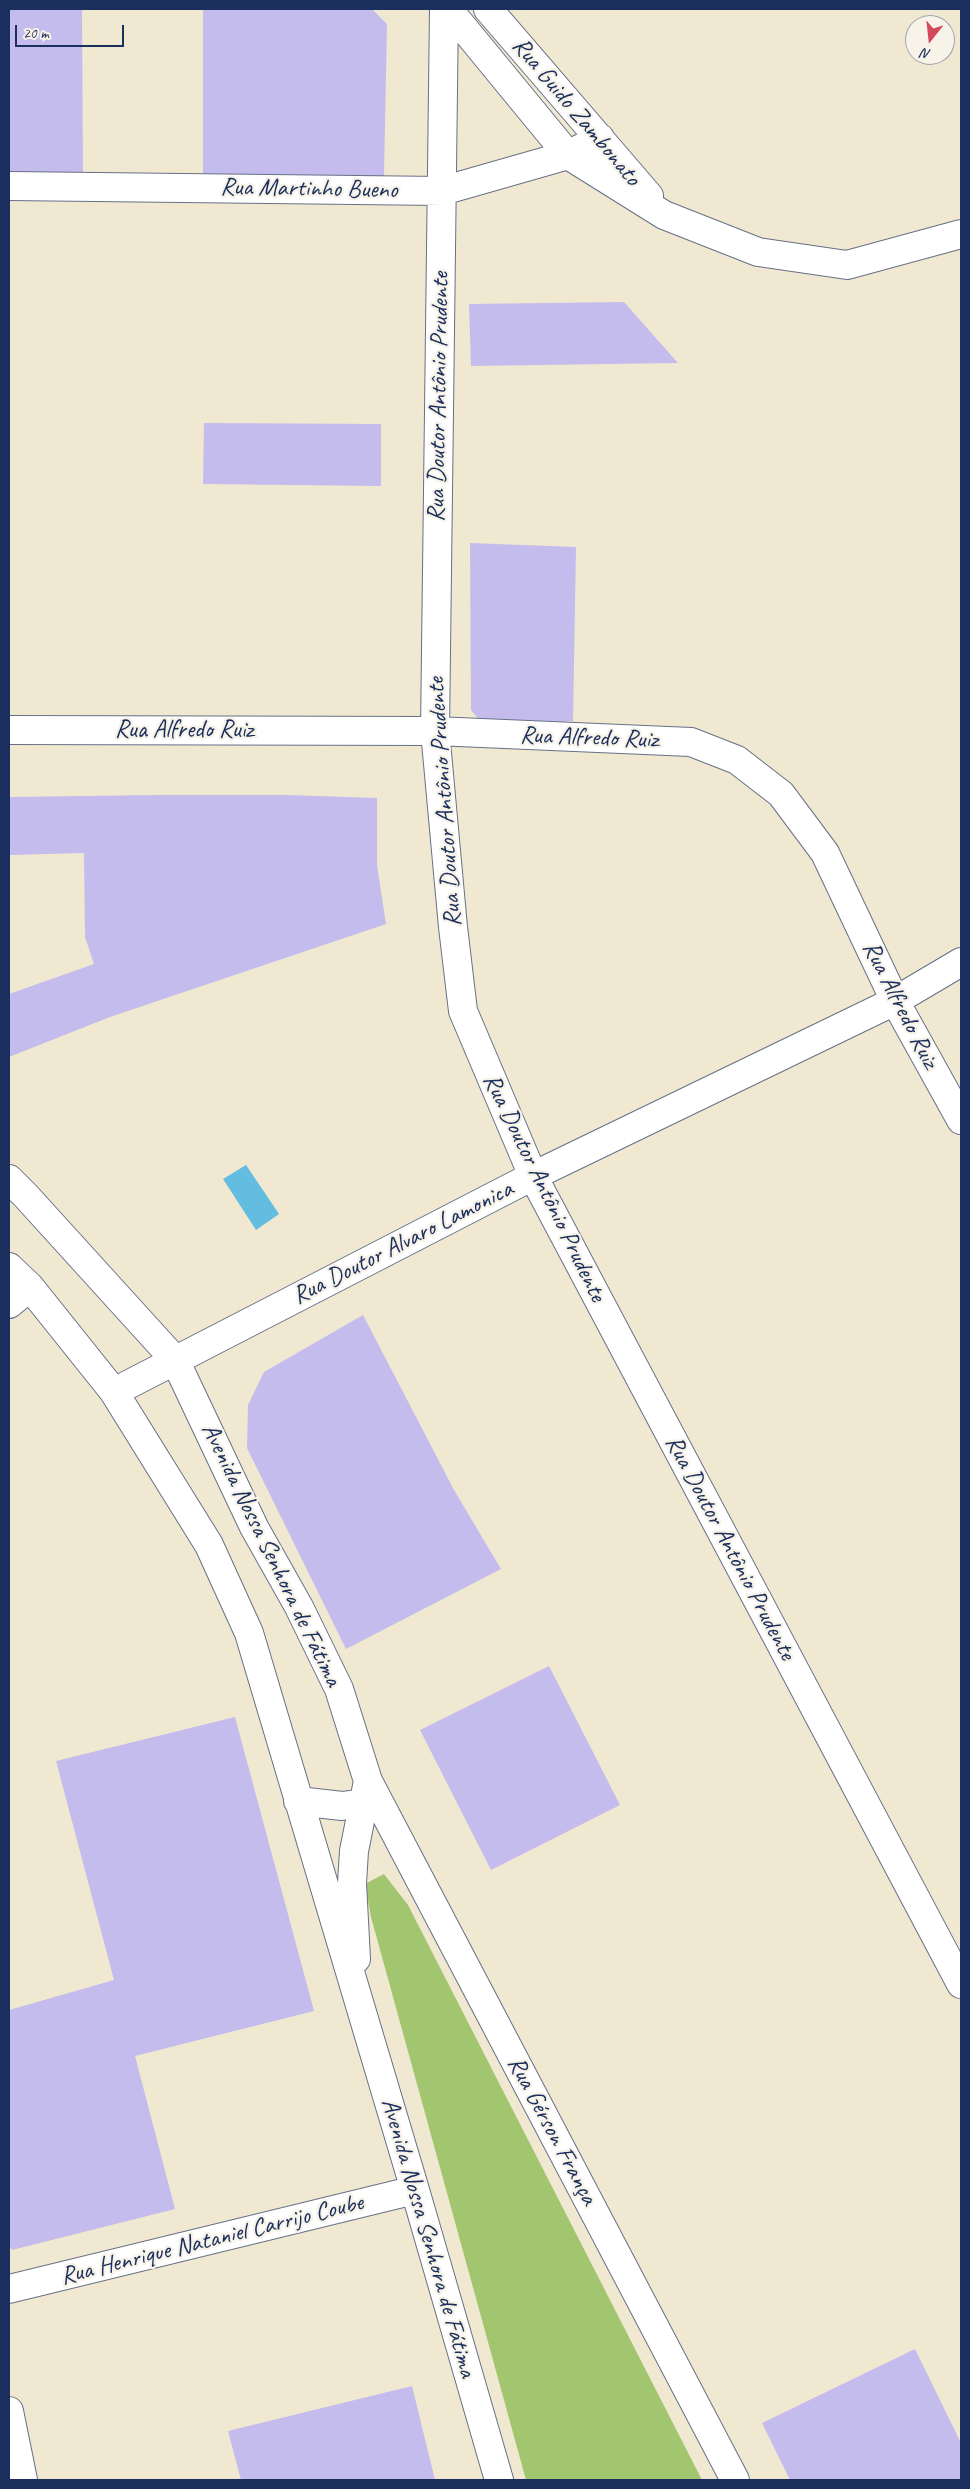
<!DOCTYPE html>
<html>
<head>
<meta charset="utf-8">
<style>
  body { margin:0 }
  #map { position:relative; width:970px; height:2489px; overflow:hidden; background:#f1e8d1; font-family:Caveat,sans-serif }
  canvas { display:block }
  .frame { position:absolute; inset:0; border:10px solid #1b2f5e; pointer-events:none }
  .north { position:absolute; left:905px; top:15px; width:50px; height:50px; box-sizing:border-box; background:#f7f3e8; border:1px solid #9fa5b1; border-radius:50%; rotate:196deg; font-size:14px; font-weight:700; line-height:20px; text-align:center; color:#1b2f5e }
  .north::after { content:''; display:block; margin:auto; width:18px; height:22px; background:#d1495b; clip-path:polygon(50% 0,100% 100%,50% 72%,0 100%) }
  .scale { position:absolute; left:15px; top:25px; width:109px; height:22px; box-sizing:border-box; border:2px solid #1b2f5e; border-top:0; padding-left:6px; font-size:15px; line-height:18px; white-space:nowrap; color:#1b2f5e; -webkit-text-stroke:4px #f7f3e8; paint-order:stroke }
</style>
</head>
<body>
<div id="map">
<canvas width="970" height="2489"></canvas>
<div class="frame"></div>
<div class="north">N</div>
<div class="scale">20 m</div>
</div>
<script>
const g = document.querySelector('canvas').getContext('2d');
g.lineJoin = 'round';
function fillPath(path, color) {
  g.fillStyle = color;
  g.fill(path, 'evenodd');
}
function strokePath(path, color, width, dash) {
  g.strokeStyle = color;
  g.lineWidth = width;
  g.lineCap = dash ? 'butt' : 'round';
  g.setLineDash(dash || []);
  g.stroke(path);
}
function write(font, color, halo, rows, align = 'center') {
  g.font = font + ' Caveat,sans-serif';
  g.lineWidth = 4.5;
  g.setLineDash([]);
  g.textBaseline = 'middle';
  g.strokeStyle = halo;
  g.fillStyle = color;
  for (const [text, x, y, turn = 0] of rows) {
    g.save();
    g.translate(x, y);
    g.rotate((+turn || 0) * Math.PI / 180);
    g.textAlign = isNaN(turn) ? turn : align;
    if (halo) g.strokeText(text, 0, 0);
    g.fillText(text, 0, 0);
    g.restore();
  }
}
fillPath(new Path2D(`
  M384,1874L408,1905L702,2480H526L371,1917L365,1884Z`), '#a2c56f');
fillPath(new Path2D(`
  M246,1165L279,1214L256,1230L223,1179Z`), '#62bde0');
fillPath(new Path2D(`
  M9,9H82L83,176L9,177Z
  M203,9H372L387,24L384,176L203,177Z
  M624,302L678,363L471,366L469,304Z
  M204,423L381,424V486L203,484Z
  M470,543L576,547L573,721L484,726L471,710Z
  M158,795H288L377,798V865L386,924L110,1017L9,1057V994L94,964L85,937L84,853L9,855V797Z
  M363,1315L454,1490L501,1569L346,1649L247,1448L248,1405L264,1372Z
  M549,1666L620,1805L491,1870L420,1730Z
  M235,1717L314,2011L135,2056L175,2209L12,2250L9,2246V2010L114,1980L56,1761Z
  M915,2349L961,2443V2480H790L762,2423Z
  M412,2386L435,2480H241L228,2431Z`), '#c4bced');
const minor = new Path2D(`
  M444,9L435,731L453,927L463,1011L533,1176L961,1984
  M448,9L568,155L664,215L758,252L847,265L961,234
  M488,9L649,196
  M9,186L442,191L568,155L600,138
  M9,730L435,731L691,742L737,760L781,794L825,853L895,1001L961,1120
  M9,1179L26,1196L175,1360L254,1527L299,1607L339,1689L368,1781L354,1851L352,1883L356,1959
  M9,1267L30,1287L114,1392L209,1545L249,1633L415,2190L499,2480
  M9,1304L30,1287
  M114,1392L533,1176L895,1001L961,962
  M368,1781L735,2480
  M298,1801L342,1806L364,1803
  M9,2289L415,2190
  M9,2411L23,2480`);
strokePath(minor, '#667086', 30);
strokePath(minor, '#fff', 28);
write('25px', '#1b2f5e', '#f7f3e8', [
  ["Rua Guido Zambonato",576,112,50],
  ["Rua Martinho Bueno",309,189,1],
  ["Rua Doutor Antônio Prudente",439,397,-89],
  ["Rua Alfredo Ruiz",184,730],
  ["Rua Alfredo Ruiz",589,738,2],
  ["Rua Doutor Antônio Prudente",445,802,-94],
  ["Rua Alfredo Ruiz",900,1005,63],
  ["Rua Doutor Antônio Prudente",544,1188,64],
  ["Rua Doutor Alvaro Lamonica",403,1243,-27],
  ["Rua Doutor Antônio Prudente",730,1548,62],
  ["Avenida Nossa Senhora de Fátima",271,1555,64],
  ["Rua Gérson França",552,2131,62],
  ["Avenida Nossa Senhora de Fátima",428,2238,74],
  ["Rua Henrique Nataniel Carrijo Coube",212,2240,-14]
]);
</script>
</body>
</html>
